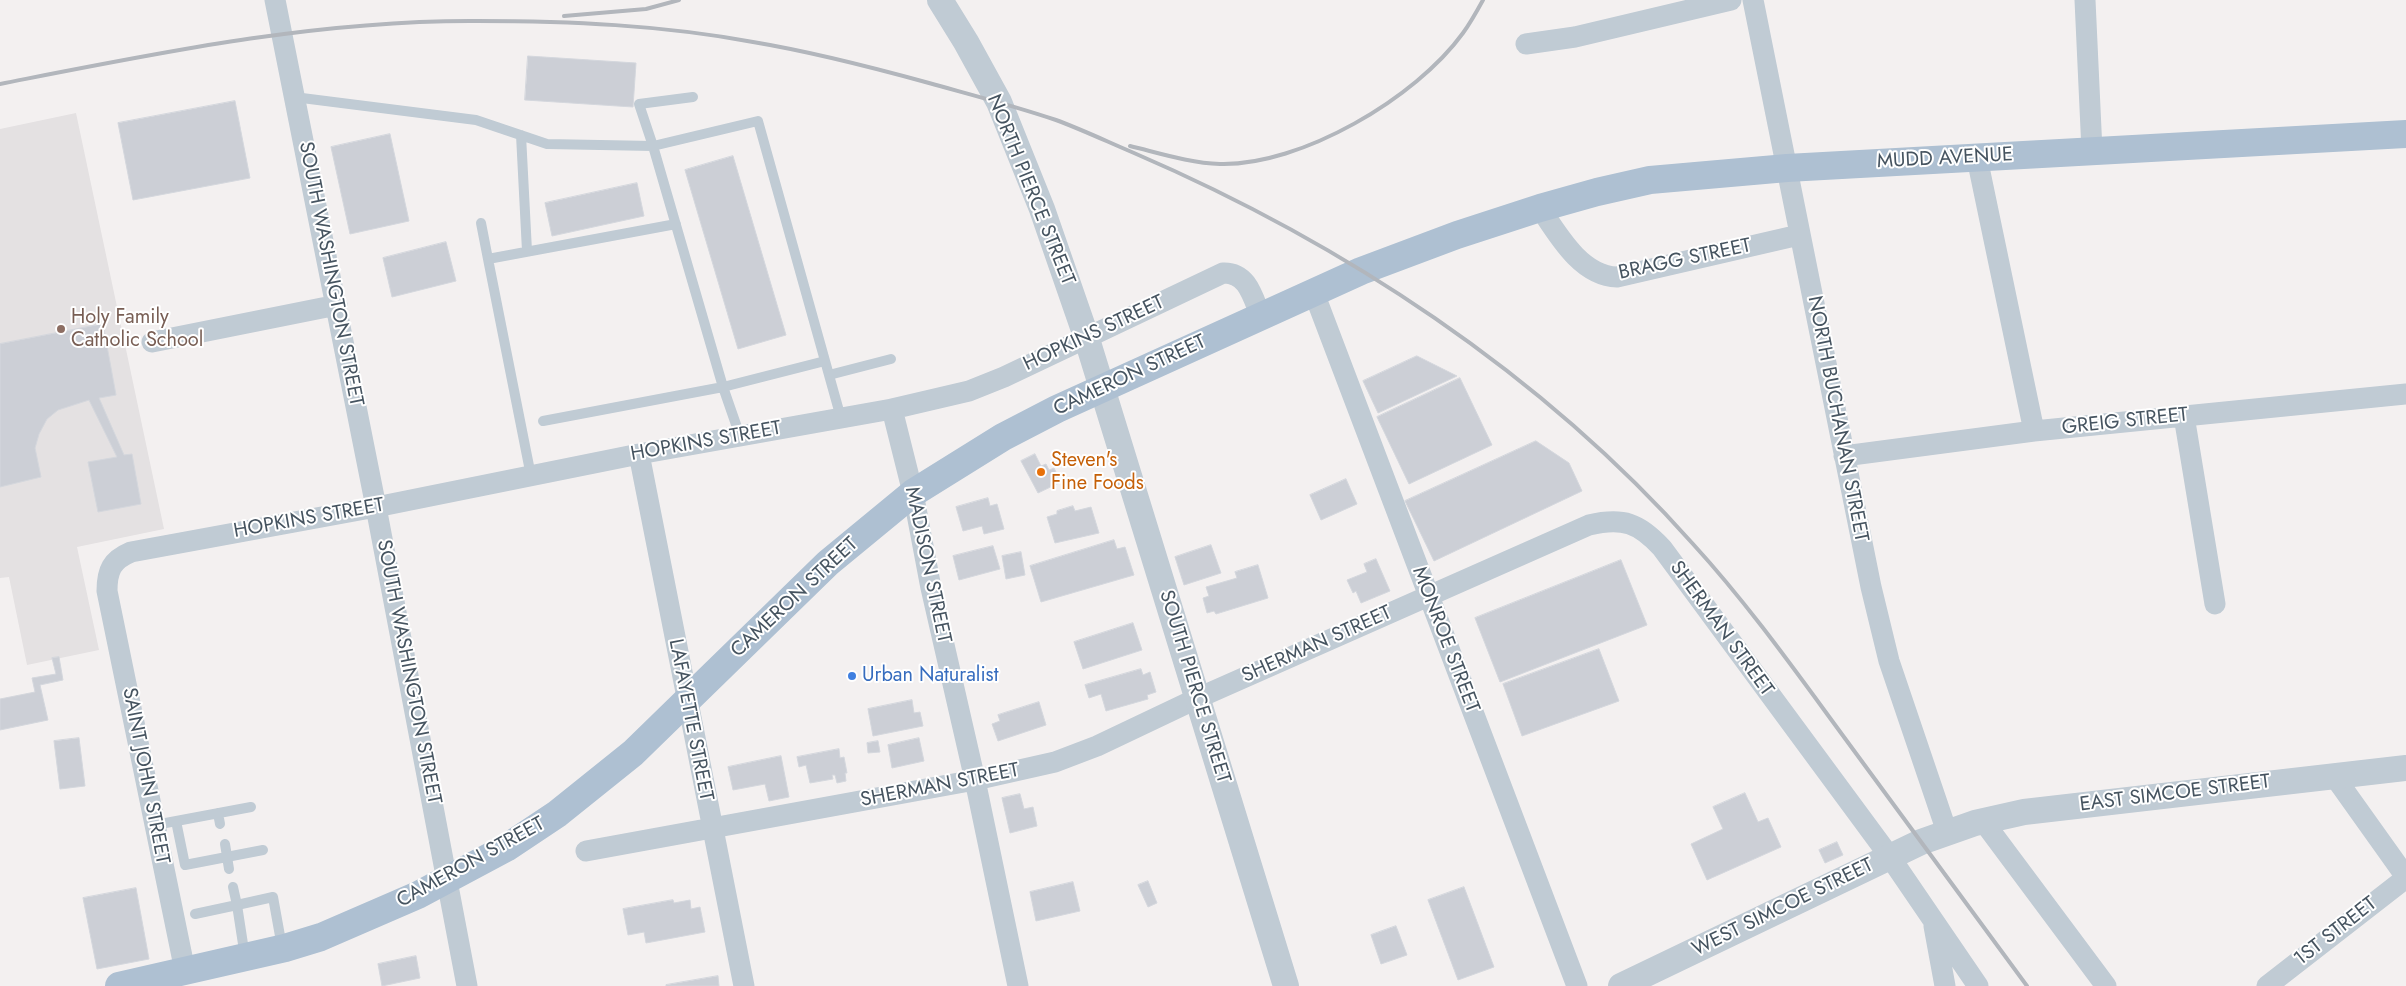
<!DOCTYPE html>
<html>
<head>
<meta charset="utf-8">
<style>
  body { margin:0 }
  canvas { display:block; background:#f3f0f0 }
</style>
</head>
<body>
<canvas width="2406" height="986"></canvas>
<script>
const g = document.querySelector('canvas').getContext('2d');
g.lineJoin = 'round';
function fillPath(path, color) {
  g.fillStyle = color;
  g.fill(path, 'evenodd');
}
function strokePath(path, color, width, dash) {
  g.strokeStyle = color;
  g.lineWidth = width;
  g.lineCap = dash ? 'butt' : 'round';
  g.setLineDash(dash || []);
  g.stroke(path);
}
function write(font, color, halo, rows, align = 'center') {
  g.font = font + ' Jost,sans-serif';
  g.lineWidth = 4;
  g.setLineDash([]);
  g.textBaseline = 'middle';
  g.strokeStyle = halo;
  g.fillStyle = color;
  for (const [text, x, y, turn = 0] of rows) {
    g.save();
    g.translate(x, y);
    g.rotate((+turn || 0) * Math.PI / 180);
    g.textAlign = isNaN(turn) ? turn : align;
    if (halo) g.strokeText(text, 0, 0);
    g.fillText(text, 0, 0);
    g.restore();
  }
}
fillPath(new Path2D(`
  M76,113L164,529L77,547L99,650L27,665L9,577L0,578V129Z`), '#e4e1e2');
const building = new Path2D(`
  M528,56L636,63L633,107L525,100Z
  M235,101L250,178L133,200L118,123Z
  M390,134L409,221L350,234L331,147Z
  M733,156L786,335L738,349L685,170Z
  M637,183L644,216L552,236L545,203Z
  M446,242L456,281L392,297L383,258Z
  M103,324L116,395L99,398L124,455L132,454L141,504L98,512L88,462L117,457L89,400L58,410L47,419L39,434L35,448L41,477L0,487V344Z
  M1417,356L1457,376L1378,413L1363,381Z
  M1460,378L1492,445L1409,484L1377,417Z
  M1536,441L1569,463L1582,491L1434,561L1405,501Z
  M1035,454L1041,466L1046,464L1049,470L1054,468L1061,482L1038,493L1021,461Z
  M1346,479L1357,504L1321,520L1310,495Z
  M988,498L990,506L997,504L1004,529L984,534L982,526L963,531L956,507Z
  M1073,506L1075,511L1091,507L1099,533L1055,543L1047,517L1057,514V511Z
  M1114,540L1117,549L1125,547L1134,575L1041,602L1030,566Z
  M1211,545L1221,573L1184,585L1175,557Z
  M993,546L1000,569L959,580L953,556Z
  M1021,552L1025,575L1006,579L1002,556Z
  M1376,559L1390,591L1361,603L1356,591L1353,593L1347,580L1367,572L1364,564Z
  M1621,560L1647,625L1500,682L1475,618Z
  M1258,565L1268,598L1216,614L1214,611L1207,613L1203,598L1209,596L1206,587L1237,578L1235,572Z
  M1133,623L1142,650L1083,669L1074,642Z
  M1599,649L1619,701L1522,736L1503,684Z
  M59,657L63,680L40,685L48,720L0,730V699L35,692L32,678L56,674L52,658Z
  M1141,669L1143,675L1150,672L1156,692L1147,695L1148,699L1106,711L1101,694L1089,698L1085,685Z
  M912,700L914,713L920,712L923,726L873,736L868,709Z
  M1039,702L1046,725L998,741L992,724L1000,721L998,715Z
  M79,738L85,786L60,789L54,741Z
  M919,738L924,761L892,768L888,745Z
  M878,741L880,752L868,753L867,743Z
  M839,749L840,758L844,757L847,773H845L846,781L837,783L835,775H832L833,779L810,783L806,765L799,767L797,757Z
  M781,756L789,797L769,801L765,784L733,790L728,767Z
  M1745,793L1758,822L1768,818L1781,847L1707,880L1691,844L1723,829L1713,807Z
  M1020,794L1024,809L1033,807L1037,826L1010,833L1002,798Z
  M1837,842L1843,855L1825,863L1819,850Z
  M1148,881L1157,903L1148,907L1138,885Z
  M1073,882L1080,911L1036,921L1030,892Z
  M1464,887L1494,967L1458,980L1428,900Z
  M136,888L149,959L97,969L83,898Z
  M673,900L674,903L690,900L691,909L700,907L705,932L646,943L644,932L628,935L623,909Z
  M1396,926L1407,955L1381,964L1371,935Z
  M416,956L420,978L382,986L378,964Z
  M718,976L719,986H666V985Z`);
fillPath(building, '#cccfd6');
strokePath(building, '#d4d7dd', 1);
strokePath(new Path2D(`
  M294,97L476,120L547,144L653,146L639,104L693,97
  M521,135L527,251
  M481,223L488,259
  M825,361L723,387L653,146L758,121C786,220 814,319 841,418
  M829,375L891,359
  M543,421L723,387L740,436
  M531,476L488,259L676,224
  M218,813L220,824
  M176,821L185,865L263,850
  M155,825L251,807
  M225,844L229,869
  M195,914L237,905L233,887
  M245,957L237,905L273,897L282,947`), '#c0cbd4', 10);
strokePath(new Path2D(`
  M275,0L376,507L467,986
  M1753,0L1871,587L1889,661L1947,832
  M2085,0L2092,151
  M1526,44L1575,37L1731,0
  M1977,158L2034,431
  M1540,208C1558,235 1581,276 1617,277L1799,235
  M1314,293L1577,986
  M152,342L337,305
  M892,409L913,493L931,588L975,780L1018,986
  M2184,416L2215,604
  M639,454L744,986
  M1844,456L2034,431L2406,394
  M2334,776L2406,877
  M1983,821L2106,986
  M586,851L975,780L1055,762L1097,746L1198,698L1589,525C1623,517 1639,523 1662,548L1890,857L1978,986
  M1934,926L1945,986
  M185,971L107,591C107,570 112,560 131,552L376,507L639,454L892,409L969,391L1004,377L1223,273C1248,272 1253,298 1261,317
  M2267,986L2406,878`), '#c0cbd4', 21);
strokePath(new Path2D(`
  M940,0L966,42L999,102L1042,209L1086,336L1286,986
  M1621,986L1921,842L1975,823L2024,812L2406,768`), '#c0cbd4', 26);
strokePath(new Path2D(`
  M119,986L285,948L321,937L418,895L506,848L557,814L633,753L828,563L913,493L1003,437L1057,409L1361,271L1457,235L1540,208L1597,192L1650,180L1787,168L2406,134`), '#aec0d2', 28);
strokePath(new Path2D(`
  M564,16L646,9L679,0
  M0,84C158,53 316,20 477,21C569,21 662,25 753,42C813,52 871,67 929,83C972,95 1015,106 1056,120C1083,130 1108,142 1134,153C1343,243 1541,373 1693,544C1747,603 1794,669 1841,733C1903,817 1965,902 2027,986
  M1130,146C1159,153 1190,163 1220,164C1301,166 1416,98 1463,33C1471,22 1477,11 1483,0`), '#b2b6bc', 4);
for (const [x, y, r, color] of [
  [61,329,5,"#8d6e63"],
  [1041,472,5,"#e8710a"],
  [852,676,5,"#3f7fe0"]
]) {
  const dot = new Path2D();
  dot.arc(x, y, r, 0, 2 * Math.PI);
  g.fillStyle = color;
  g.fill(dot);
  strokePath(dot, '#fff', 2);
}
write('20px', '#465460', '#fff', [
  ["MUDD AVENUE",1945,159,-3],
  ["NORTH PIERCE STREET",1030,190,68],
  ["BRAGG STREET",1685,260,-12],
  ["SOUTH WASHINGTON STREET",330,274,79],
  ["HOPKINS STREET",1094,334,-25],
  ["CAMERON STREET",1130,376,-25],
  ["NORTH BUCHANAN STREET",1837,419,79],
  ["GREIG STREET",2125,422,-6],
  ["HOPKINS STREET",706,442,-10],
  ["HOPKINS STREET",309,519,-10],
  ["MADISON STREET",927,565,78],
  ["CAMERON STREET",795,598,-43],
  ["SHERMAN STREET",1721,629,54],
  ["MONROE STREET",1445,640,69],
  ["SHERMAN STREET",1317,645,-24],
  ["SOUTH WASHINGTON STREET",408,672,79],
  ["SOUTH PIERCE STREET",1194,687,73],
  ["LAFAYETTE STREET",690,720,79],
  ["SAINT JOHN STREET",145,776,79],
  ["SHERMAN STREET",940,786,-11],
  ["EAST SIMCOE STREET",2175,794,-7],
  ["CAMERON STREET",471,863,-29],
  ["WEST SIMCOE STREET",1783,908,-26],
  ["1ST STREET",2336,932,-38]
]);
write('20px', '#785e54', '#fff', [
  ["Holy Family",71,318],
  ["Catholic School",71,341]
], 'left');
write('20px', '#c56008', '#fff', [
  ["Steven's",1051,461],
  ["Fine Foods",1051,484]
], 'left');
write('20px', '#366cbe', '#fff', [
  ["Urban Naturalist",862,676]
], 'left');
</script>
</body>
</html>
